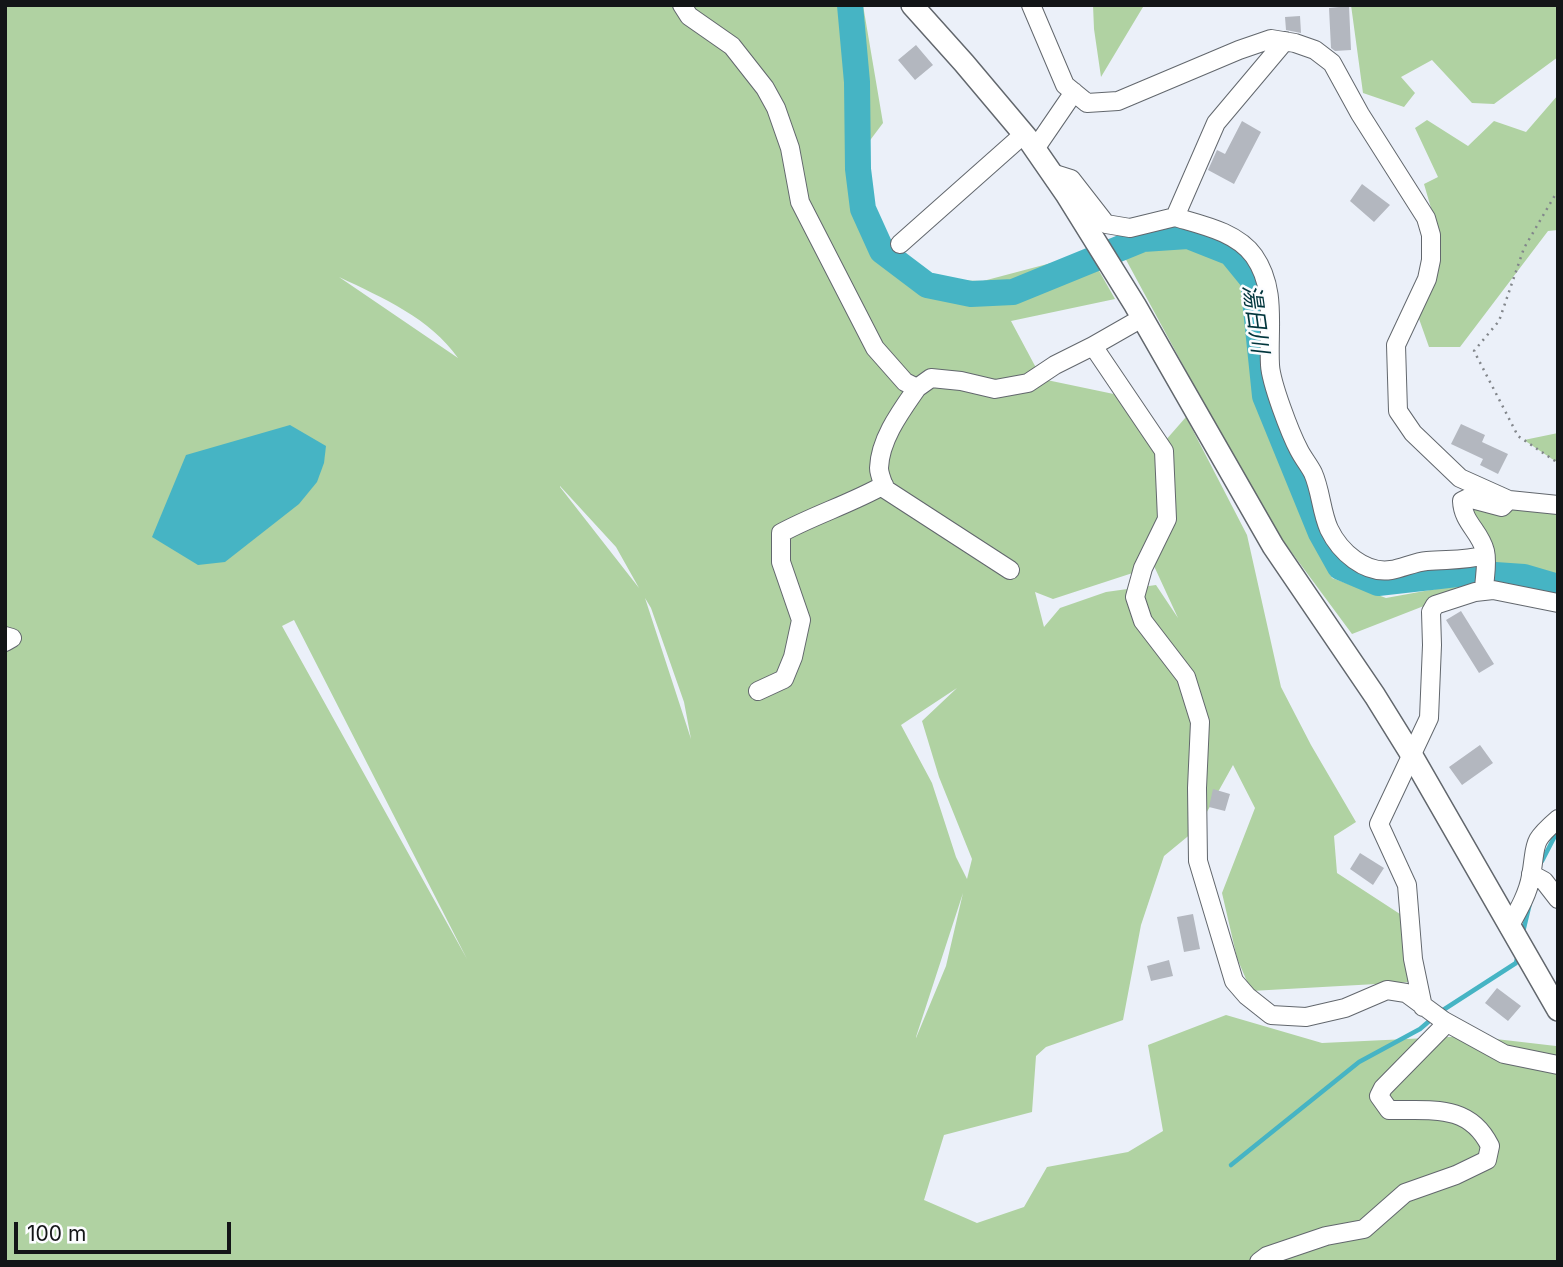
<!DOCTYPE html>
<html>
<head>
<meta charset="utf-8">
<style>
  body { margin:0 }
  #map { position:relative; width:1563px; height:1267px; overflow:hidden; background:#ebf0f9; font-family:Inter,sans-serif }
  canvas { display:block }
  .frame { position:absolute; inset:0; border:7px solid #131517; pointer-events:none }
  .scale { position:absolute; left:14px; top:1222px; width:217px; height:32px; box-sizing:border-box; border:4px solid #131517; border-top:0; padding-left:9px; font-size:21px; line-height:24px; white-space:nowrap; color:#131517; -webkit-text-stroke:5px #fcfdff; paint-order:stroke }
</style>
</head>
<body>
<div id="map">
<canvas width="1563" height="1267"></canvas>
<div class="frame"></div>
<div class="scale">100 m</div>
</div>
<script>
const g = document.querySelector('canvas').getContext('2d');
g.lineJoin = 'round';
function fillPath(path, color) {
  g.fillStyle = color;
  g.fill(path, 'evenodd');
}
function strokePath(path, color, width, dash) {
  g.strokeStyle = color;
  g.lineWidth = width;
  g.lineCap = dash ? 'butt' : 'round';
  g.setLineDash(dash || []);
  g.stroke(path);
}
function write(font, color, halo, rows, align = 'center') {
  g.font = font + ' Inter,"Noto Sans JP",sans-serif';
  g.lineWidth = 5;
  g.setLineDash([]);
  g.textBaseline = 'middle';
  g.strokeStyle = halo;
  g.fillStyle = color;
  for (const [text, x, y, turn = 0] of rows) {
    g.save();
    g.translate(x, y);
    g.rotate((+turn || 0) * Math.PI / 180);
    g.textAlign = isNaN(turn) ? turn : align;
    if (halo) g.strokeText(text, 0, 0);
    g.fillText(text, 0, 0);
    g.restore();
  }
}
fillPath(new Path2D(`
  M5,5H863L883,123L862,151L882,251L918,279L983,281L1089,253L1115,299L1011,321L1042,379L1128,397L1165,441L1186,417L1247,535L1281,687L1311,745L1356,822L1334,836L1337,873L1403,916L1412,982L1251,991L1237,958L1222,893L1255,808L1233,765L1198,828L1164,856L1141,925L1123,1020L1046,1047L1036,1056L1032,1112L944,1135L924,1200L977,1223L1024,1207L1047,1167L1128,1152L1163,1131L1148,1045L1226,1015L1322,1043L1470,1036L1556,1046L1558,1049V1262H5ZM339,277C383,298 430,318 458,358ZM560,486L616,547L639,588L560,487ZM1154,566L1178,618L1156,585L1106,592L1060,608L1044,627L1035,592L1053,599ZM645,598L651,608L684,702L691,739ZM294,620L467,959L282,626ZM957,688L922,721L939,777L972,859L967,879L956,857L932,783L901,725ZM963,893L946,966L916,1038V1037Z
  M1093,5H1147L1143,7L1101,77L1094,29Z
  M1351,5H1558V57L1494,104L1472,103L1432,60L1401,77L1415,93L1404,107L1363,93Z
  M1558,95V230L1548,231L1460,347H1429L1418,316L1440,239L1424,184L1438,177L1415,128L1427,120L1468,146L1494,121L1526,132Z
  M1171,246L1214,253L1248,284L1249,330L1261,405L1309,533L1332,578L1386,598L1474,582L1470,588L1352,634L1264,515L1124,256Z
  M1558,433V463L1524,440Z
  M1468,504L1558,507V594L1491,571Z`), '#b0d2a2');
fillPath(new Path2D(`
  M290,425L326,446L324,463L317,482L299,504L225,562L198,565L152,537L186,455Z`), '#46b4c4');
strokePath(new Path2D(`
  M1542,861L1558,830
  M1523,932L1530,903
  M1440,1012L1516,963L1518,954
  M1231,1165L1359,1062L1420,1029L1434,1017`), '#46b4c4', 4.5);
strokePath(new Path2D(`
  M850,5L857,82L858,169L863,209L882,251L927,285L971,294L1013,292L1143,239L1188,236L1231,253L1253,280L1265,396L1321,533L1340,567L1378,583L1466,573L1524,577L1558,587`), '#46b4c4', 26);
fillPath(new Path2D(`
  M1349,6L1351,50L1335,51L1331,48L1329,8Z
  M1300,16L1301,33L1286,30L1285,17Z
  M916,45L933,65L915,80L898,60Z
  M1242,121L1261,132L1234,184L1208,170L1217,150L1225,154Z
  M1362,184L1390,205L1374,222L1350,201Z
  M1461,424L1485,435L1482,442L1508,454L1498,474L1480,465L1483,459L1451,444Z
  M1461,611L1494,664L1479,673L1446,620Z
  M1480,745L1493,763L1462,785L1449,767Z
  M1213,789L1230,794L1225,811L1209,807Z
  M1360,853L1384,868L1373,885L1350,869Z
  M1193,914L1200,949L1184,952L1177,917Z
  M1169,960L1173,976L1151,981L1147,966Z
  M1497,988L1521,1006L1508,1021L1485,1003Z`), '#b3b7bf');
const minor = new Path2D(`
  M682,5L689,16L732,46L765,88L776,108L790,148L800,202L875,348L905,382L917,388L931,378L961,381L995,389L1028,383L1055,365L1093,346L1142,318
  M1031,5L1065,85L1087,103L1118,101L1239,50L1271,39L1295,43L1315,50L1332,63L1360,114L1426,218L1431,235V260L1427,279L1396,345L1398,411L1413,433L1460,478L1509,500L1558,505
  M1285,41L1216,123L1175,217C1202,225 1237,232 1254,256C1277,289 1268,327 1270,365C1271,383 1290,433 1299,450C1303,458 1309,465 1313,473C1321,491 1321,511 1329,529C1340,552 1365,574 1391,570C1403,568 1415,562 1427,561C1447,559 1465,561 1485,555
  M1035,149L1074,92
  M1052,173L1071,179L1106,224L1130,228L1175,217
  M900,244L1024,134
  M1093,346L1164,451L1167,519L1143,568L1135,597L1143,621L1186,677L1200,722L1197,788L1198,861L1234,981L1247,996L1271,1015L1306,1017L1345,1008L1387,990L1406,993L1444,1021L1504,1054L1558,1065
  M917,388C901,411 880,439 879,468C879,474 883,483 885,489L1010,570
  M1484,591C1484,579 1488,564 1485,551C1480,531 1463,523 1462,501L1468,498L1502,507L1509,500
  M5,636L12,638L5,642
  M758,691L784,679L793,657L801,620L781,562V533C814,515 850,504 884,485
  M1531,874L1544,881L1558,899
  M1509,927C1518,911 1528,894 1531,876C1537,843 1530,843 1558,819
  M1423,1007L1413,959L1407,885L1379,824L1429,718L1432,645L1431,612L1435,605L1475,592L1493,590L1558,603
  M1259,1262L1267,1256L1326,1236L1364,1229L1405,1193L1456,1175L1487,1160L1490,1146C1469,1103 1431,1111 1389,1110L1379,1096L1383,1088L1441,1029L1444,1021`);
const tertiary = new Path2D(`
  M912,5L964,63L1028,139L1066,194L1135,305L1273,546L1375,696L1411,754L1558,1010`);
strokePath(minor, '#62676d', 20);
strokePath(tertiary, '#62676d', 24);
strokePath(new Path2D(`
  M1558,190L1524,248L1499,321L1474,351L1518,436L1558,463`), '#82868b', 2.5, [2, 5]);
strokePath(minor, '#fff', 18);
strokePath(tertiary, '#fff', 21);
write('italic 23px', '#00353c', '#fcfdff', [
  ["湯日川",1255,319,82]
]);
</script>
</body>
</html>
